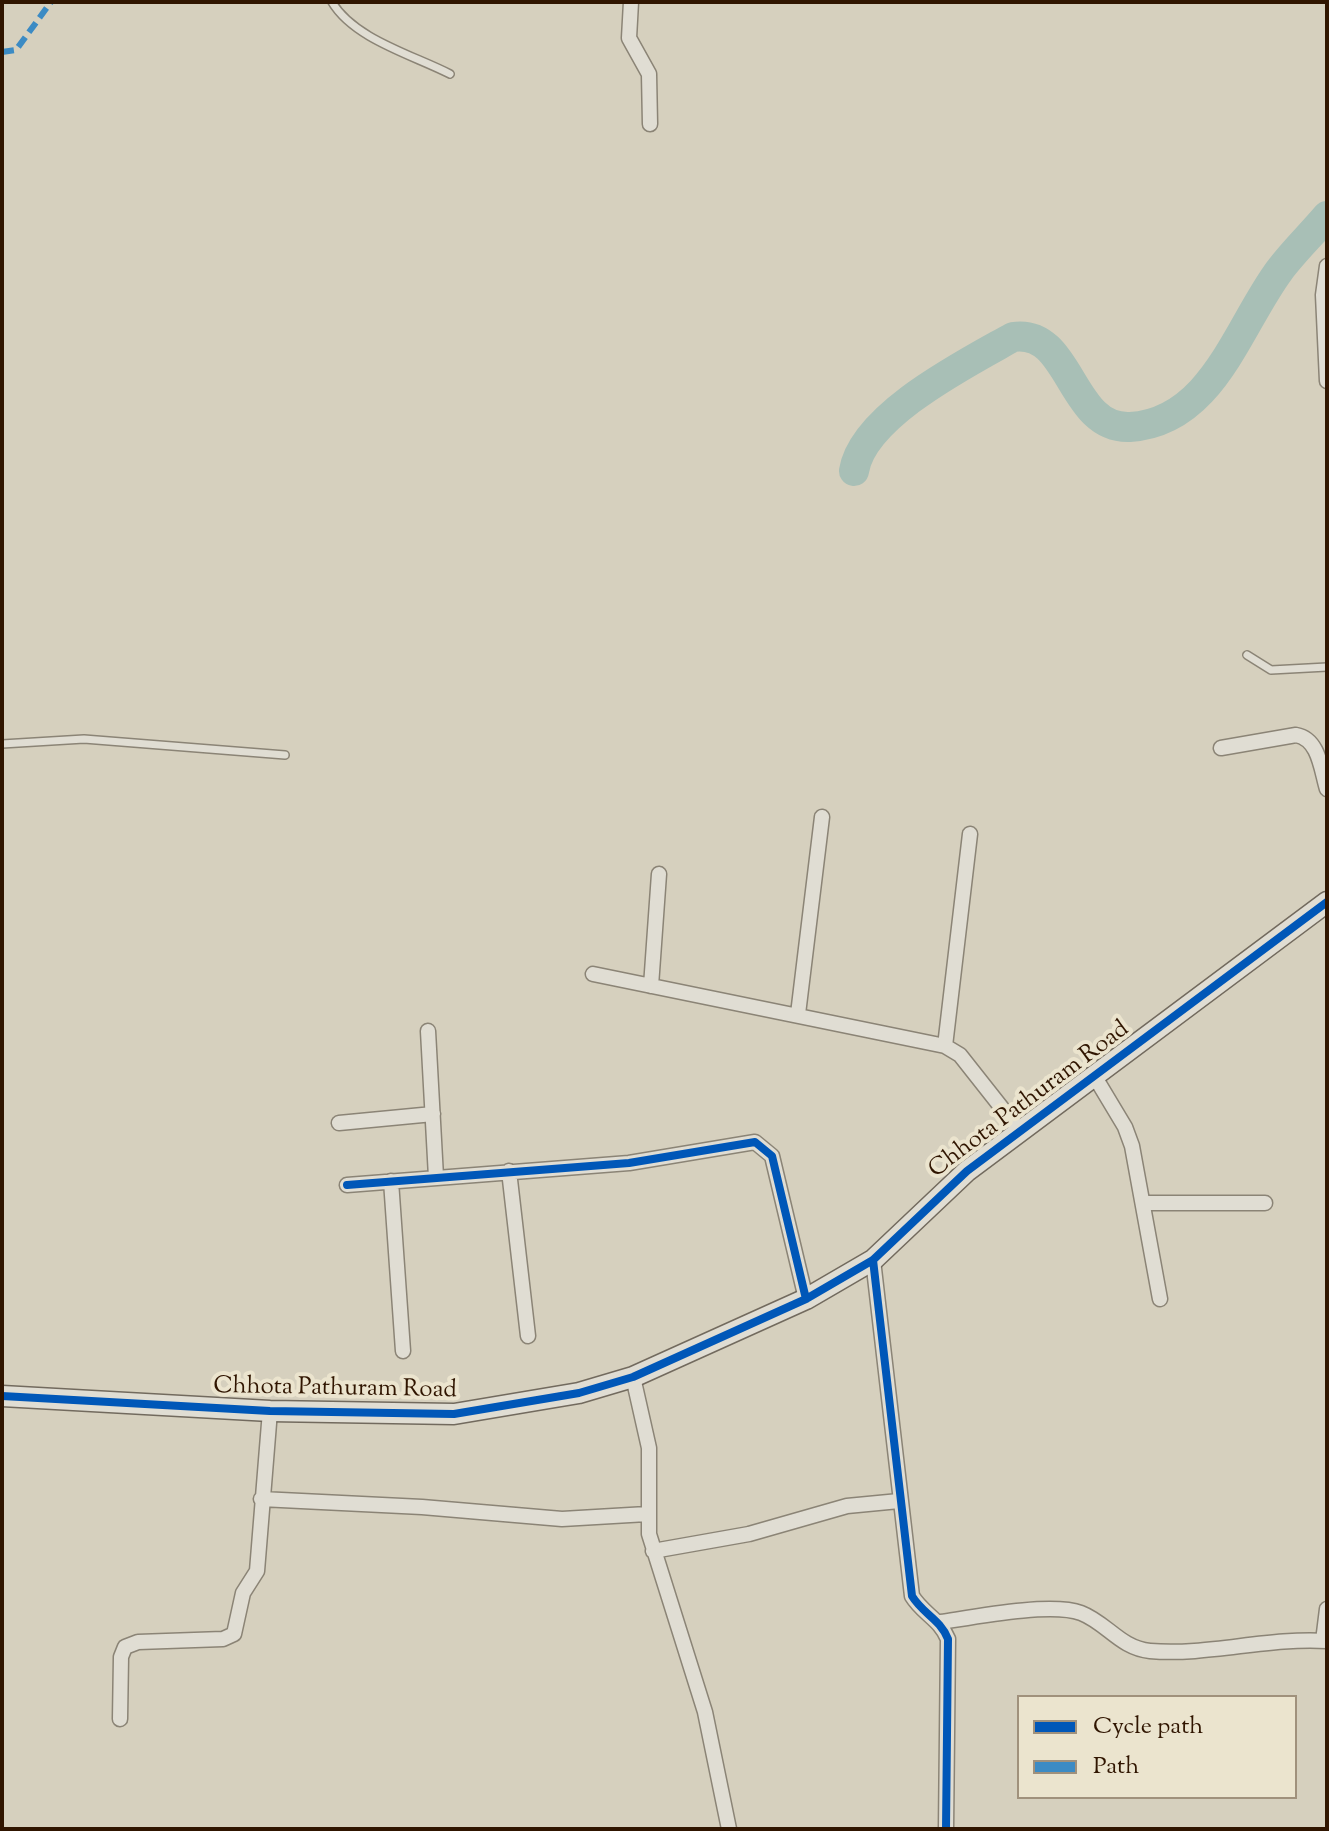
<!DOCTYPE html>
<html>
<head>
<meta charset="utf-8">
<style>
  body { margin:0 }
  #map { position:relative; width:1329px; height:1831px; overflow:hidden; background:#d6d0be; font-family:"Sorts Mill Goudy",serif }
  canvas { display:block }
  .frame { position:absolute; inset:0; border:4px solid #301500; pointer-events:none }
  .legend { position:absolute; left:1017px; top:1695px; width:280px; height:104px; box-sizing:border-box; background:#ebe4ce; border:2px solid #a0917c; margin:0; padding:10px 14px; list-style:none; font-size:24px; color:#301500 }
  .legend li { display:flex; align-items:center; gap:16px; height:40px }
  .legend b { width:40px; border:2px solid #a0917c }
</style>
</head>
<body>
<div id="map">
<canvas width="1329" height="1831"></canvas>
<div class="frame"></div>
<ul class="legend">
<li><b style="height:10px;background:#0057b8"></b>Cycle path</li>
<li><b style="height:10px;background:#3c8bc4"></b>Path</li>
</ul>
</div>
<script>
const g = document.querySelector('canvas').getContext('2d');
g.lineJoin = 'round';
function strokePath(path, color, width, dash) {
  g.strokeStyle = color;
  g.lineWidth = width;
  g.lineCap = dash ? 'butt' : 'round';
  g.setLineDash(dash || []);
  g.stroke(path);
}
function write(font, color, halo, rows, align = 'center') {
  g.font = font + ' "Sorts Mill Goudy",serif';
  g.lineWidth = 8;
  g.setLineDash([]);
  g.textBaseline = 'middle';
  g.strokeStyle = halo;
  g.fillStyle = color;
  for (const [text, x, y, turn = 0] of rows) {
    g.save();
    g.translate(x, y);
    g.rotate((+turn || 0) * Math.PI / 180);
    g.textAlign = isNaN(turn) ? turn : align;
    if (halo) g.strokeText(text, 0, 0);
    g.fillText(text, 0, 0);
    g.restore();
  }
}
strokePath(new Path2D(`
  M854,471C863,415 967,363 1013,337C1072,328 1069,430 1130,427C1212,422 1237,328 1279,271C1293,252 1311,235 1327,216`), '#a8bfb6', 30);
const lane = new Path2D(`
  M332,2C354,39 413,55 450,74
  M1247,655L1271,670L1327,667
  M2,744L84,739L285,755`);
const street = new Path2D(`
  M631,2L629,38L649,74L650,124
  M1327,266L1323,295L1327,381
  M1221,748L1296,735C1319,739 1321,769 1327,789
  M593,974L945,1046L960,1055L1020,1131
  M651,986L659,874
  M798,1014L822,817
  M428,1031L436,1177
  M945,1046L970,834
  M1095,1077L1125,1127L1132,1146L1160,1299
  M339,1123L433,1114
  M509,1171L528,1336
  M391,1181L403,1351
  M347,1185L629,1163L755,1142L772,1156L806,1299
  M1145,1203H1265
  M873,1260L912,1596C923,1614 940,1619 948,1639L946,1829
  M633,1377L649,1448V1534L705,1712L729,1829
  M261,1499L422,1507L562,1519L647,1514
  M653,1551L749,1534L847,1506L899,1501
  M941,1622C974,1617 1051,1602 1081,1613C1107,1623 1120,1648 1150,1651C1208,1656 1268,1637 1327,1641
  M1323,1641L1327,1609
  M120,1719L121,1657L125,1647L138,1642L223,1639L234,1634L243,1593L257,1571L270,1411`);
const secondary = new Path2D(`
  M2,1396L270,1411L454,1414L579,1393L633,1377L806,1299L873,1260L967,1171L1327,902`);
strokePath(lane, '#8b8476', 10);
strokePath(street, '#8b8476', 17);
strokePath(secondary, '#726a5e', 23);
strokePath(lane, '#e0ddd3', 7);
strokePath(street, '#e0ddd3', 14);
strokePath(secondary, '#e0ddd3', 20);
strokePath(new Path2D(`
  M2,52L16,50L51,2`), '#3c8bc4', 6, [12, 6]);
strokePath(new Path2D(`
  M347,1185L629,1163L755,1142L772,1156L806,1299
  M873,1260L912,1596C923,1614 940,1619 948,1639L946,1829
  M2,1396L270,1411L454,1414L579,1393L633,1377L806,1299L873,1260L967,1171L1327,902`), '#0057b8', 8);
write('24px', '#301500', '#ebe4ce', [
  ["Chhota Pathuram Road",1030,1101,-37],
  ["Chhota Pathuram Road",335,1390,1]
]);
</script>
</body>
</html>
